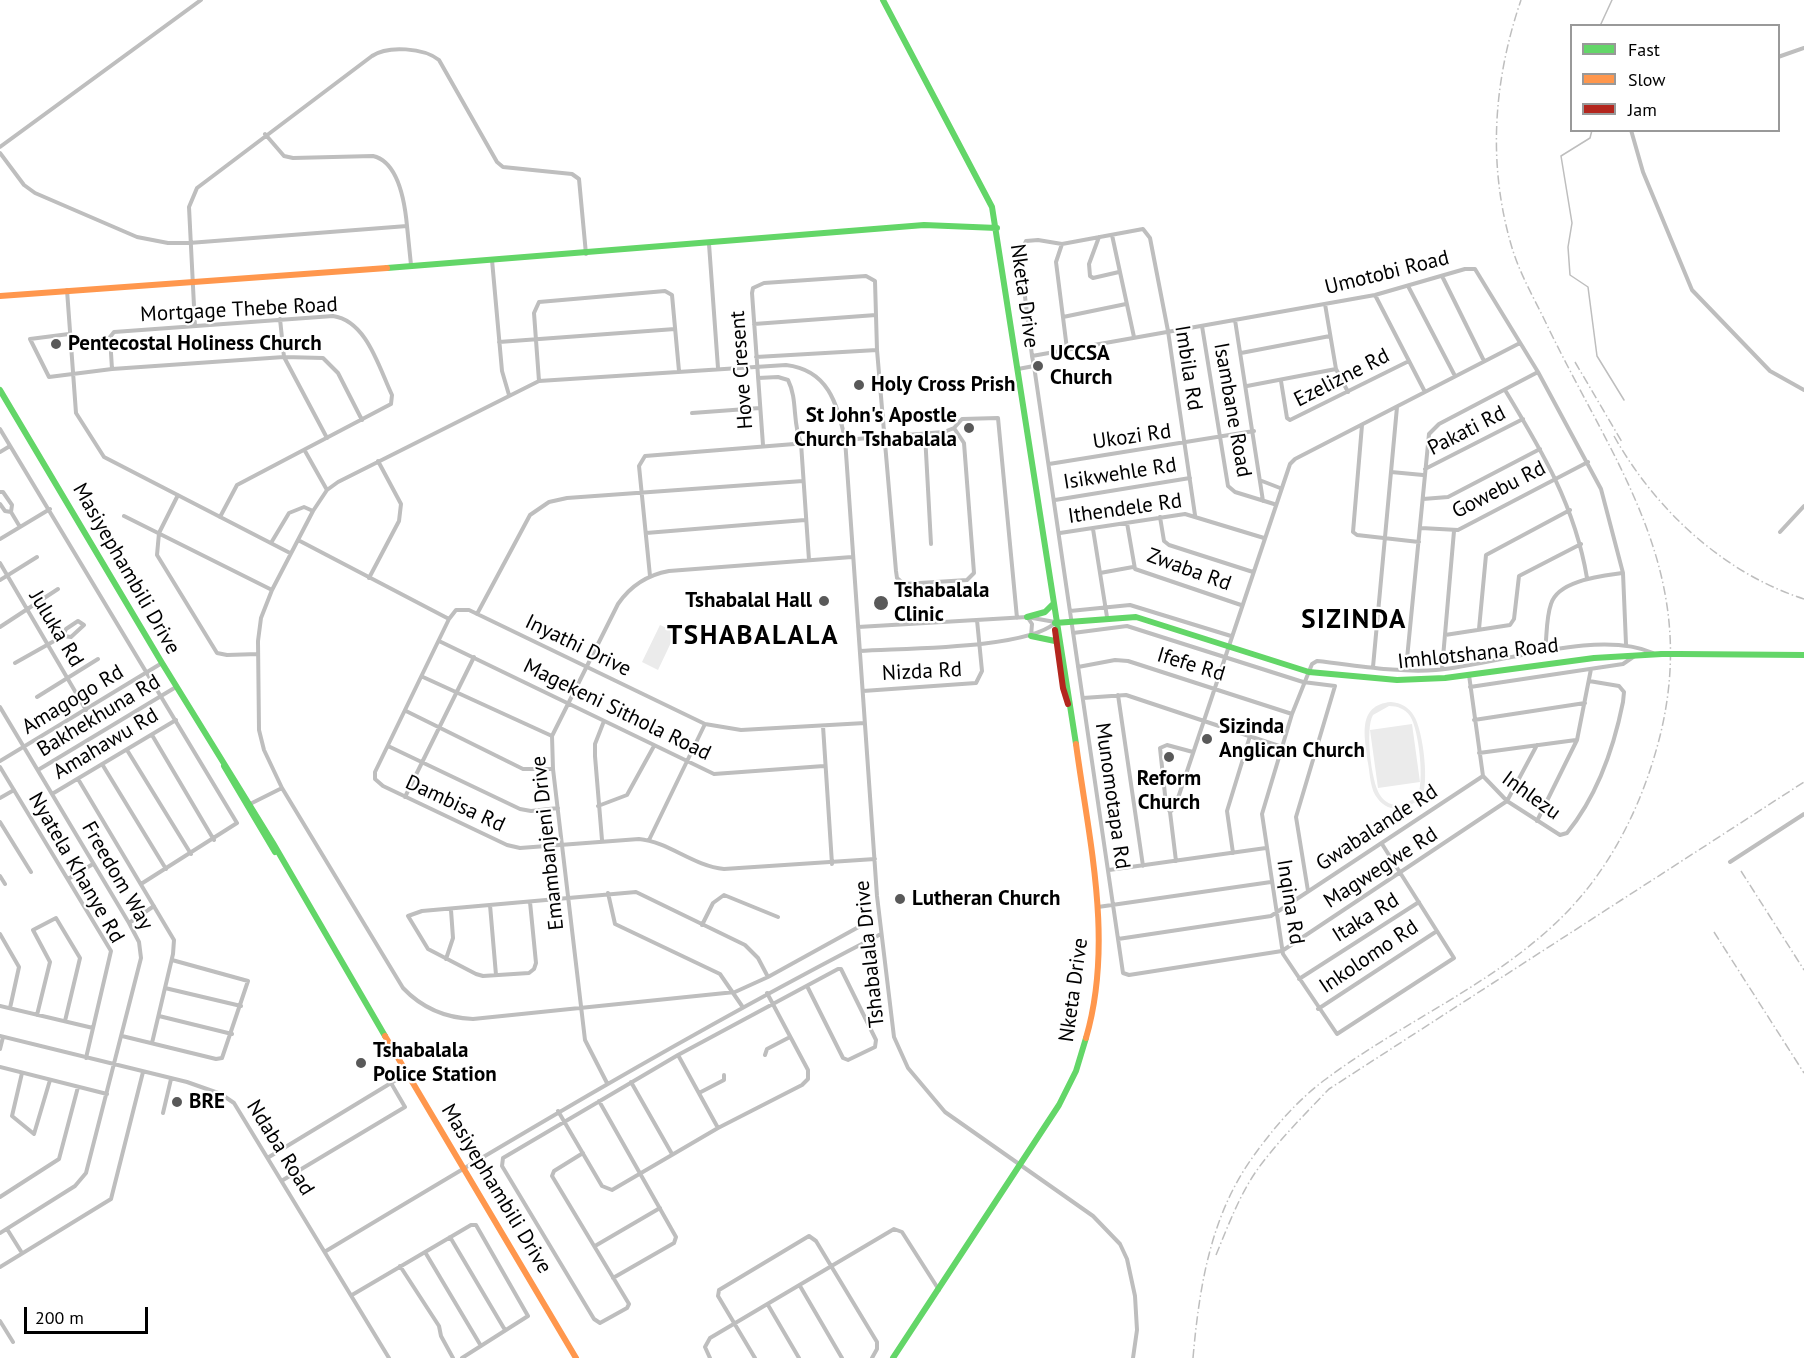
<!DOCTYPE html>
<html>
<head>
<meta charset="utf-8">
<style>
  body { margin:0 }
  #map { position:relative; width:1804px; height:1358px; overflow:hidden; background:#fff; font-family:"PT Sans",sans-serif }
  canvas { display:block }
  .legend { position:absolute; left:1570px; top:24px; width:210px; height:108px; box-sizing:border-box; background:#fff; border:2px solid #999; margin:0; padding:8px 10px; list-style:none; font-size:18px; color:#000 }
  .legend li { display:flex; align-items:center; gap:12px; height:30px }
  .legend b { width:30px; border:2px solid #999 }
  .scale { position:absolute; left:24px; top:1307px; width:124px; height:27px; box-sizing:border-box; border:3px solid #000; border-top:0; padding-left:8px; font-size:18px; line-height:21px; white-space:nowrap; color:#000; -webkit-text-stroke:4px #fff; paint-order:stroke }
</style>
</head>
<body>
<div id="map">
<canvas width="1804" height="1358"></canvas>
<ul class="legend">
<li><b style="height:8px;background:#63d668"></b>Fast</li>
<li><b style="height:8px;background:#ff974d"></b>Slow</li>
<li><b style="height:8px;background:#b3261e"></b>Jam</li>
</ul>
<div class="scale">200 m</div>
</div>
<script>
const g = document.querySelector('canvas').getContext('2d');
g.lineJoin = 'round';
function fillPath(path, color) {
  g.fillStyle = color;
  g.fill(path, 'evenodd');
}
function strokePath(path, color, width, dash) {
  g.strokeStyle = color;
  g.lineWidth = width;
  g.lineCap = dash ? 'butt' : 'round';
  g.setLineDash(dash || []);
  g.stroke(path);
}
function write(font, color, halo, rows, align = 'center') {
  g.font = font + ' "PT Sans",sans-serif';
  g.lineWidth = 4.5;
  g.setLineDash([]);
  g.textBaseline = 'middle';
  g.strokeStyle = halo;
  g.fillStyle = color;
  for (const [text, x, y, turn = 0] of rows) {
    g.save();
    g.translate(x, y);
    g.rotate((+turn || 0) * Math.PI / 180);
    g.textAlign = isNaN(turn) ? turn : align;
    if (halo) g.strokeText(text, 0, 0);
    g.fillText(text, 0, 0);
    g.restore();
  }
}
fillPath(new Path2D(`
  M660,625L676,632L658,670L642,662Z
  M1391,702C1401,703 1409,707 1414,716C1423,730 1430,785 1421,799L1403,809C1393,810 1384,807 1378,799C1370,790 1370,774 1368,763C1365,738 1356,705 1391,702ZM1389,706C1398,706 1405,709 1410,716C1419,729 1425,784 1417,797L1401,806C1392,805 1385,803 1380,795C1371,782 1365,728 1373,715Z
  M1412,724L1420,782L1378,788L1370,730Z`), '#ebebeb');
strokePath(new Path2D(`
  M1600,26L1612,0
  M1592,130L1590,138L1561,156L1572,223L1568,247L1570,275L1588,287L1597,356L1624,400`), '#bebebe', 1.5);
strokePath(new Path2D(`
  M1778,57L1804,48
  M1631,130L1643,172L1692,290L1770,371L1804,390
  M265,134L284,156L293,158L373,156C399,162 405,204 407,226
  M0,147L201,0
  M0,153L24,185L35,193L137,237L168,243H189L407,226L411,265
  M1112,235L1134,337
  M1099,237L1089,264L1090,276L1093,278L1119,272
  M709,244L718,368
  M1062,244L1056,262L1067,349
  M492,260L502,371L509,395
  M1442,276L1484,361
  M1408,286L1455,376
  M67,290L76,413L104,457L290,553
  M1375,295L1425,392
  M1325,304L1336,369L1348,392
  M1063,317L1126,304
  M280,319L284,357L327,438
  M1235,320L1263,501
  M754,324L876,315
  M195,326L189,207L197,188L372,56C388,45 424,48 439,60L497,162L503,167L572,174L579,179L586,254
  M1202,326L1228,486L1235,492L1274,504
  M69,334L30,339L49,377L112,369L284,357L323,358L338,373L362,420
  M499,342L675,329
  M1241,353L1330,336
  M1032,356L1020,254L1026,241L1038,240L1062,244L1143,229L1150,238L1168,331L1195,515
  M756,357L877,350
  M1034,366L1123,973L1129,975L1282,951L1507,801L1537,745
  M112,369L110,337L114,332L333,316C367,321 379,368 392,395L391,404L237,485L220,517
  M1018,369L1034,366L1032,356L1375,295L1465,269H1475L1538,372L1601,489L1623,573L1626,644
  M758,378L778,377L788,380C798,400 792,423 801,443L809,560
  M539,381L534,313L539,302L665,291L672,295L679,371
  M1281,381L1287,418L1290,420L1409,361
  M1247,386L1336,369
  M1505,390C1542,451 1575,506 1587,578
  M692,413L760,408
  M1362,425L1353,532L1357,535L1419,542
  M0,429L237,823L141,884
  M925,434L931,544
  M763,445L752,293L753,288L764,283L866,276L875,281L877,350L896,571L897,578L904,584L967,580L974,573L964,443L954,428
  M305,451L327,490
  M0,452L10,446
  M1049,464L1254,431
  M1425,469L1523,419
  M1391,472L1423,475
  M1262,481L1280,488
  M0,492H3L12,505L11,512
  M178,495L159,533L157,555L217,653L227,655L258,654
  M1423,499L1448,497L1540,449
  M1055,500L1190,478
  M0,504L5,511L11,512L20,527
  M124,516L272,590
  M1160,517L1164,541L1169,545L1253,572
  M1127,523L1135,569L1241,605
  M1421,528L1458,530L1588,462
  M1093,529L1107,617
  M1780,532L1804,506
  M646,533L805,520
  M1060,533L1185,514L1264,538
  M0,539L50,509
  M298,540L449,619L456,610H469L705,724L741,730L865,723
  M271,543L289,513L304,507L313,511
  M0,563L86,710
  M1100,573L1133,567
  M650,576L639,466L645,456L944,432L954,428L962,419L998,418L1017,618
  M369,578L399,521L401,504L378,461
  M0,580L37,557
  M1070,611L1130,605L1231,636
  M477,614L530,515L549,502L567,498L803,481
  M1028,618L1032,624L1031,636
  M449,619L375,772V779L383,786L507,845L520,848L639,839C669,842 693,866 724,869L875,859
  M0,627L58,589
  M858,627L1027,617L1055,622
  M1479,629L1486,555L1570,510
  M1073,633L1127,626L1303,682L1335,686L1296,817L1308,891
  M1445,635L1510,625L1514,619L1519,576L1581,544
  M439,641L714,774L824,766
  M860,651C903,648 1026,649 1055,623
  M1545,651C1547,636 1546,618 1551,604C1558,580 1603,576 1623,573
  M15,663L63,636L71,637L84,625L78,621L66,629L63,636
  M1078,667L1115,660L1128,661L1292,714
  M1373,667L1397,407
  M1406,669L1429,434L1439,424L1538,372
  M1442,669L1454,531
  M423,677L552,736
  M1470,687L1623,664L1636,655
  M863,691L976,683L982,671L977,620
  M1118,695L1143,866
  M37,697L98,659
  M1083,698L1126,695L1282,747
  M0,707L129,923L139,942L141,958L86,1173L75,1186L0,1233
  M406,711L523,769H553
  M1474,720L1585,703
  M823,726L832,864
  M152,735L214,840
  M388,746L520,809L531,811L558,808
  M127,750L191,854
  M1479,753L1576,740
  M0,761L162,663
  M102,764L166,869
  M0,767L111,951L86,1058
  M38,770L176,687
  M1483,776L1507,801L1560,835L1567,833C1597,796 1614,747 1623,702L1624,692L1619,686L1589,681
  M78,779L174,940L173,954L152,1043
  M52,794L176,720
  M405,797L474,657
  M0,798L14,790
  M248,805L282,788
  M598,806L627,795L654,746
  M1170,812L1166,804L1160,748L1167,745L1193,752
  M1537,821L1577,740L1591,669
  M0,822L31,872
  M602,840L595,756V744L604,721
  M649,840L705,724
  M1382,844L1454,958L1337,1034L1283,954L1262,814L1292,714L1312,664L1317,661C1356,665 1397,673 1436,670C1497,665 1598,628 1653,653
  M1233,853L1227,811L1250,736
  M1176,861L1170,812L1175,807L1290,464L1295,459L1520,343
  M1730,862L1804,814
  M1109,870L1266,848
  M0,876L5,884
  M68,879L93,864
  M608,893L615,924L720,974L742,1006
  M530,902L536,963L534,969L529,973L483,976L476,974L428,949L408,916L422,911L636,892L745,945L758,958L768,977
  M490,905L496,975
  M1098,907L1271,882
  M129,923L154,906
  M864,924L768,977L735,992L473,1019C446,1018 422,1008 403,988L282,788L264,750L259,730L258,641L261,618L272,590L313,511L327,490L338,482L539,381L786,365C828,370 837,403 845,439L877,896L894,1037L908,1068L945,1112L1093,1216L1120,1244L1127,1259L1135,1296L1137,1330L1133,1358
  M702,925L713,903L724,895L778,917
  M0,934L19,967L10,1008
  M1118,939L1271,916L1483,776L1469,675
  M446,959L453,938L451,910
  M1299,979L1419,902
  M165,988L241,1006
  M0,1006L93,1028
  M1318,1009L1437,931
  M37,1015L50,962L33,930L56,918L80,958L65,1021
  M159,1016L232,1034
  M0,1036L187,1082L221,1094L234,1103L389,1358
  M122,1036L216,1059L222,1058L248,981L172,960
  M0,1049L3,1037
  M678,1055L718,1128
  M765,1055L767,1049L790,1037
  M0,1067L107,1094
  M22,1073L12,1116L34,1134L50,1080
  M631,1082L672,1154
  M391,1083L408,1073
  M607,1083L585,1040L553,769L552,736L618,604C631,585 647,575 669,571L852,557
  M699,1093L724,1080V1075
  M599,1101L676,1237L674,1243L613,1278
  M558,1111L602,1186L612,1190L718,1128L802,1085L808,1079V1070L767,993
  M163,1113L171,1079
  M583,1153L554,1171L552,1176L629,1304L627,1308L600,1323L594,1319L502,1166L503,1158L678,1055L838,969H841L876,1040L875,1047L848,1060L843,1058L807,986
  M269,1157L391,1083L405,1107L283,1180
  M0,1197L59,1159L78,1087
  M7,1229L22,1253
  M450,1237L505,1330
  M595,1246L660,1208
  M326,1251C509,1141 691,1032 881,934
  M425,1252L481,1346
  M400,1266L439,1326L441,1336L453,1358
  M0,1267L111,1199L143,1072
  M800,1286L842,1358
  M352,1295L471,1225H476L528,1316L462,1358
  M768,1305L799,1358
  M0,1321L13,1342
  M710,1358L705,1347L710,1338L894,1229L902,1232L939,1290
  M755,1358L718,1296L719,1290L809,1236L816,1241L877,1342V1349L872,1358`), '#bebebe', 4);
strokePath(new Path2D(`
  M883,0L992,207L1076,744
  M387,268L924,225L997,228
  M0,390L162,663L273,843L385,1036
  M1027,617L1045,612L1052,605
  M1055,623L1136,617L1309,672L1397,680L1445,678L1594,658L1662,654
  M1031,636L1055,641
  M1679,654L1804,655
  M224,766L275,852
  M893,1358L1059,1105L1076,1071L1086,1038`), '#63d668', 6);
strokePath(new Path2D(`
  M0,296L387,268
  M1076,744C1089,841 1114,942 1086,1038
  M385,1036L576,1358`), '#ff974d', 6);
strokePath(new Path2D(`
  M1055,630L1063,688L1068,704`), '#b3261e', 6);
strokePath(new Path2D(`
  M1575,362L1622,442
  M1614,436C1655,509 1723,573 1804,599
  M1741,871L1804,970
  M1714,932L1804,1073
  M1216,1255C1228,1226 1239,1196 1257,1170C1278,1141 1304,1115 1329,1089L1804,782
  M1193,1358C1199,1289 1210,1219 1250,1161C1271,1131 1296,1101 1326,1079C1402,1022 1495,984 1563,916C1612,867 1643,803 1660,736C1701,570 1613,463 1546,323C1535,300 1521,276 1513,251C1487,167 1493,82 1521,0`), '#bebebe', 1.5, [9, 3, 1.5, 3]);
strokePath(new Path2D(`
  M1662,654H1679`), '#63d668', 6);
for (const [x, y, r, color] of [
  [56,344,6,"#595959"],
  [1038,366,6,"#595959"],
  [859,385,6,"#595959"],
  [969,428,6,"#595959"],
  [824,601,6,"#595959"],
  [881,603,8,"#595959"],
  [1207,739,6,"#595959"],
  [1169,757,6,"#595959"],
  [900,899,6,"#595959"],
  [361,1063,6,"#595959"],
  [177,1102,6,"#595959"]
]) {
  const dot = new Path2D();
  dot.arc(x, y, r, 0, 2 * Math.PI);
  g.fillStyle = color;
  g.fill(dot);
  strokePath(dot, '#fff', 2);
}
write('21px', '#000', '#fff', [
  ["Umotobi Road",1387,273,-14],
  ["Nketa Drive",1024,296,82],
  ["Mortgage Thebe Road",239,310,-3],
  ["Imbila Rd",1188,368,81],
  ["Hove Cresent",742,370,-94],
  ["Ezelizne Rd",1342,378,-27],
  ["Isambane Road",1232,410,80],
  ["Pakati Rd",1467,431,-27],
  ["Ukozi Rd",1132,437,-8],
  ["Isikwehle Rd",1120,474,-9],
  ["Gowebu Rd",1499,490,-27],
  ["Ithendele Rd",1125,509,-8],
  ["Masiyephambili Drive",126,569,60],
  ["Zwaba Rd",1189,570,20],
  ["Juluka Rd",56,629,59],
  ["Inyathi Drive",578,646,26],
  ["Imhlotshana Road",1478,654,-6],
  ["Ifefe Rd",1191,665,17],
  ["Nizda Rd",922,672,-3],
  ["Amagogo Rd",73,700,-31],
  ["Magekeni Sithola Road",617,710,26],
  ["Bakhekhuna Rd",99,716,-31],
  ["Amahawu Rd",106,744,-31],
  ["Munomotapa Rd",1112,796,82],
  ["Inhlezu",1531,796,36],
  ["Dambisa Rd",455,804,25],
  ["Gwabalande Rd",1377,828,-33],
  ["Emambanjeni Drive",548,843,-96],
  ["Nyatela Khanye Rd",76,868,60],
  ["Magwegwe Rd",1381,868,-33],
  ["Freedom Way",117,876,60],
  ["Inqina Rd",1290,902,81],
  ["Itaka Rd",1366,918,-32],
  ["Tshabalala Drive",870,954,-96],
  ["Inkolomo Rd",1369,957,-34],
  ["Nketa Drive",1074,990,-82],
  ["Ndaba Road",280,1148,58],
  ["Masiyephambili Drive",496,1189,59]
]);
write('bold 21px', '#000', '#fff', [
  ["Pentecostal Holiness Church",68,344],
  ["UCCSA",1050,354],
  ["Church",1050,378],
  ["Holy Cross Prish",871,385],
  ["St John's Apostle",957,416,"right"],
  ["Church Tshabalala",957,440,"right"],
  ["Tshabalala",894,591],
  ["Clinic",894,615],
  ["Tshabalal Hall",812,601,"right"],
  ["Sizinda",1219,727],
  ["Anglican Church",1219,751],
  ["Reform",1169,779,"center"],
  ["Church",1169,803,"center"],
  ["Lutheran Church",912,899],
  ["Tshabalala",373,1051],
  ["Police Station",373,1075],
  ["BRE",189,1102]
], 'left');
g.letterSpacing = '1.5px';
write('bold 27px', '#000', '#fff', [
  ["SIZINDA",1354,620],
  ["TSHABALALA",753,636]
]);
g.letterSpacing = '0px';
</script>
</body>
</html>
